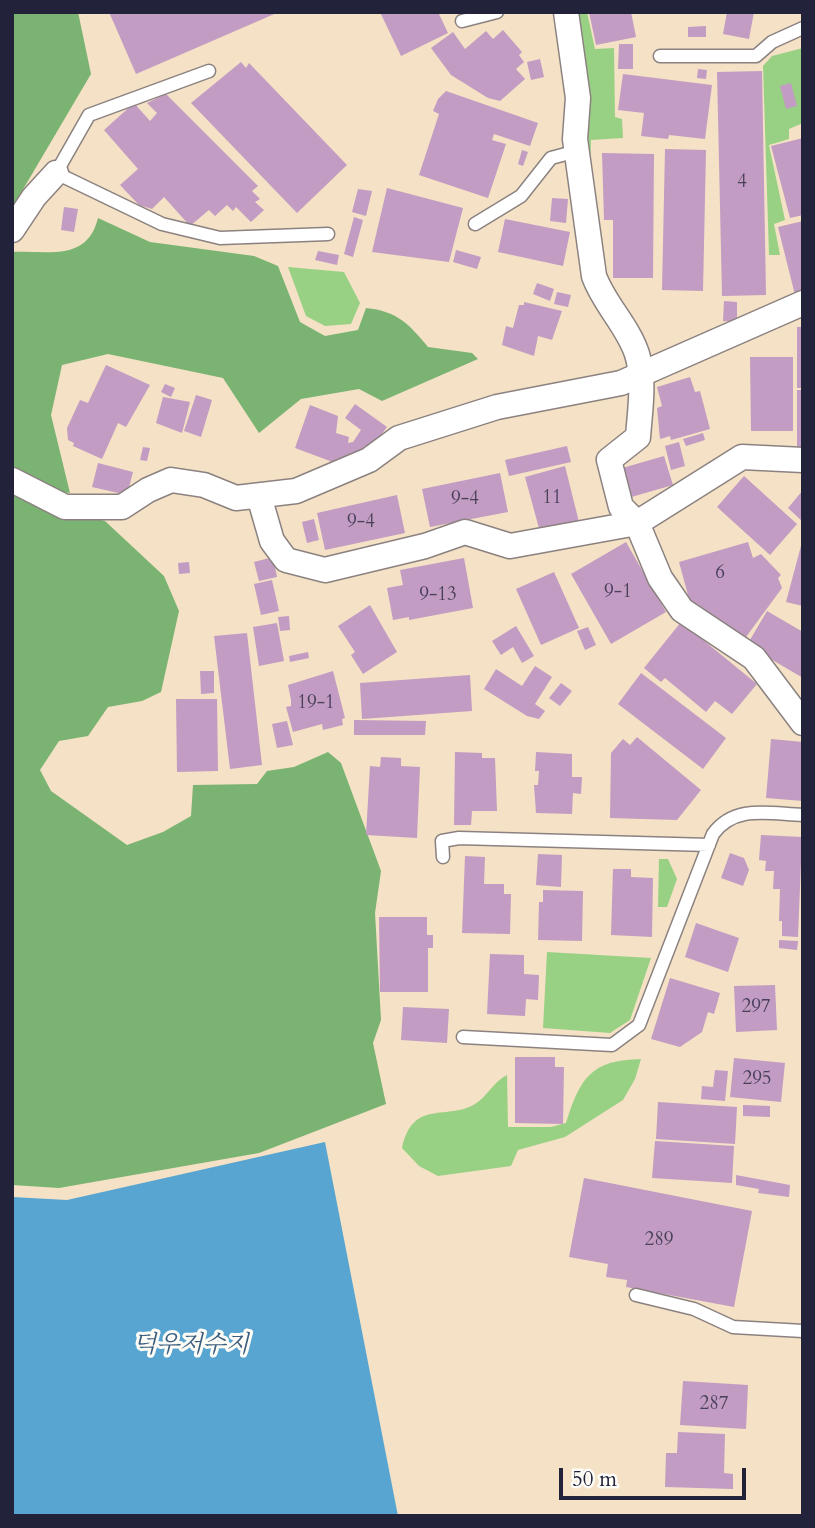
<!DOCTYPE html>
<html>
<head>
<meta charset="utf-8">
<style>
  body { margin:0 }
  #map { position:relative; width:815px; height:1528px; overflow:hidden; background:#f4e1c6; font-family:Cardo,serif }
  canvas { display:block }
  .frame { position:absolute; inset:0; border:14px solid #22223b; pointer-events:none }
  .scale { position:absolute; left:559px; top:1468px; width:187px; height:32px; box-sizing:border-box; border:4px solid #22223b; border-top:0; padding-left:9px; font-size:21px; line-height:24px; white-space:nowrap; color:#22223b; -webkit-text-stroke:5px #fdfcf7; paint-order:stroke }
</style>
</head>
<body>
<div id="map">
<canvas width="815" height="1528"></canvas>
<div class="frame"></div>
<div class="scale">50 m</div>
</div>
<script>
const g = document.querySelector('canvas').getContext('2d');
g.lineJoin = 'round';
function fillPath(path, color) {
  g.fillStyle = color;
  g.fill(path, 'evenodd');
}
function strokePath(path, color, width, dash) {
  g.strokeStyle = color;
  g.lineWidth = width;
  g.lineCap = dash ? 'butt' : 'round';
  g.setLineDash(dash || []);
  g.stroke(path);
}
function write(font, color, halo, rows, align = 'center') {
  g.font = font + ' Cardo,"Noto Serif KR",serif';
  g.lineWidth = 6;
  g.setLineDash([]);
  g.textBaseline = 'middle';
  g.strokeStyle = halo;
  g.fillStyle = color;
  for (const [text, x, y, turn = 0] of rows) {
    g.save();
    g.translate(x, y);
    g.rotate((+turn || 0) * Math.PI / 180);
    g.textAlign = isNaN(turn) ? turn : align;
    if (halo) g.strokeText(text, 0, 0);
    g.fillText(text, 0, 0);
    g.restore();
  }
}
fillPath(new Path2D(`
  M573,12H587L595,49L614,48L615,117L622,119L623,138L591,140L590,171Z
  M803,48V123L789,129V139L769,145L785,220L774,224L780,255H769L763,66L772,56Z
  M288,267L344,272L360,303L351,324L325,326L306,316Z
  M659,859H668L677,879L667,907H658Z
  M547,952L651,958L630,1020L610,1033L543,1028Z
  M641,1059L635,1079L623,1100L565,1137L518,1150L511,1166L438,1176L419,1166L402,1148C413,1098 448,1121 475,1104C487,1097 493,1082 507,1075L508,1127H551L566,1123C580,1078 591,1060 641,1059Z`), '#99d184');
fillPath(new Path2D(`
  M12,12H78L91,74L12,208Z
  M98,218L150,242L254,256L278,266L300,322L325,336L358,330L366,308C397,311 409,324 428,347L472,353L478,359L382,401L359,389L301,399L259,433L223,378L108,354L62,365L51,415L70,493L61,492L12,467V252C46,250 87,263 98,218Z
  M12,491L33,502L105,521L164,576L179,611L161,692L142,701L108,707L88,736L59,741L40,770L51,791L127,845L163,832L191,816L193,785L257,784L267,771L294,767L328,752L341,763L381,871L375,913L381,1020L373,1043L386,1104L259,1153L59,1188L12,1185Z`), '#7ab372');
fillPath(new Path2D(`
  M325,1142L398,1516H12V1197L67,1200Z`), '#57a5d0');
fillPath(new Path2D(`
  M109,12H279L136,74Z
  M380,12H438L448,33L401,56Z
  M589,12H631L636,37L596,45Z
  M727,12H754L749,39L723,34Z
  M706,26V37H688V27Z
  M503,30L522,52L519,55L524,62L516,69L525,79L500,101L488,98L451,75L431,48L453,32L465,49L486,31L493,39Z
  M619,44H633V69H618Z
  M540,59L544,77L531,80L527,62Z
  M241,62L246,68L249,63L347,165L297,213L191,103Z
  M698,69L707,70L706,79L697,78Z
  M762,71L766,295L722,296L717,72Z
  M623,74L712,85L705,139L669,135L668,139L641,136L644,113L618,110Z
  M791,83L797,106L786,109L780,86Z
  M446,91L538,123L530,146L494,134L492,140L506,144L488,198L419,175L439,114L433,111L438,99Z
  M166,94L258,186L252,191L260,199L255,202L264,210L251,222L236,207L233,211L227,205L215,216L209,210L190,226L164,197L152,209L139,205L120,185L138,169L104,130L134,103L150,121L157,113L147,103Z
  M803,138V215L790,218L771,146Z
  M665,149L706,150L703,291L662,290Z
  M522,150L528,152L523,166L518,164Z
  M602,153L654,154L653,278H613V220H604Z
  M387,188L463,208L449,262L372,252Z
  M358,189L372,191L366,216L352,212Z
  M552,198L568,199L566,223L550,221Z
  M64,207L78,209L74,232L61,230Z
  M354,217L363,220L353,257L344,254Z
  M505,219L570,232L563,266L498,252Z
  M803,221V297L796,299L778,227Z
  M456,250L481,257L477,269L453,262Z
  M318,251L339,255L337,265L315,260Z
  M537,283L554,289L550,301L533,294Z
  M557,292L571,295L568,307L554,304Z
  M724,301L737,302V322L723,321Z
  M524,302L562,311L552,340L538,336L534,356L502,345L506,326L513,328L519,305H524Z
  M797,327H803V388H797Z
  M750,357H793V431H751Z
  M106,365L150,385L126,427L118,423L102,459L73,446L74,443L68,440L67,428L80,400L88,403Z
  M690,377L695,392L700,391L710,429L671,440L670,436L660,439L657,408L662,406L657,387Z
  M165,384L175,388L171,397L161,392Z
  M797,390H803V451H797Z
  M196,395L212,400L201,437L184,431Z
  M163,397L190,402L182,433L156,423Z
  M355,404L387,427L368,453L328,471L330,461L295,448L310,405L338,416L336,433L349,437L348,443L353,442L361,430L345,418Z
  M703,433L705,440L686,446L683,439Z
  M679,442L685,466L671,470L665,446Z
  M567,446L571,462L509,476L505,460Z
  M143,447L150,448L147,461L140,460Z
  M664,456L673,485L628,498L619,469Z
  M98,463L133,472L127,495L92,487Z
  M565,466L579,522L540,532L525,477Z
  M500,473L508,512L430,527L422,489Z
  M744,476L797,524L770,555L717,507Z
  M803,490V522L788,508Z
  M397,495L405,533L325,550L317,513Z
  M314,519L319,540L307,543L302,522Z
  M626,542L666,612L611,644L571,574Z
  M748,542L753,558L761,554L781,575L778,578L782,588L746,637L699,611L698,604L691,606L679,562Z
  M802,542H803V606L786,602Z
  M273,557L277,577L259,581L254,562Z
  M464,558L473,608L409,620V617L393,620L387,588L403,585L400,570Z
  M189,562L190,573L179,574L178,563Z
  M554,572L579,628L541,645L516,589Z
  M272,580L279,611L261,615L254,584Z
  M370,605L397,652L363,674L351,655L355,652L338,626Z
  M767,611L803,632V678L747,645Z
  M289,616L290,630L280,631L278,617Z
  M681,622L757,684L732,714L715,701L706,712L665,678L661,682L644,668Z
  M277,623L284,661L259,666L253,627Z
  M516,626L534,656L522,663L513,647L501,655L492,641Z
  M588,627L596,645L585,650L577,631Z
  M247,633L262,765L230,769L214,636Z
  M308,652L309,658L290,662L289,656Z
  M535,666L552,677L535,704L545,711L539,719L527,716L484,689L496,669L522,686Z
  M200,671H214V693L201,694Z
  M333,671L345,718L342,719L343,725L323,730L322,724L293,732L286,707L291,706V700L288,685Z
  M641,673L726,738L703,769L618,704Z
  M470,675L472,711L362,719L360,683Z
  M561,683L572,691L560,706L549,698Z
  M176,699H217L218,771L177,772Z
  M354,720L426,721L425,735H354Z
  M287,721L293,745L277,748L272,724Z
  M637,737L701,790L677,820L610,818L611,753L623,739L630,745Z
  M771,739L803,742V801L766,798Z
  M455,752L482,753V758H495L497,811H472L471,825H454Z
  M536,752L572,754V777H582L581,794L573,793L572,814L536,813L534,785H538L539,771H535Z
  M381,757L401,758V766L420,767L417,838L366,835L370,766L380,767Z
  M761,835L802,837L798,937L782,936V921H779L780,889H773L774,871H765L766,861L759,860Z
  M730,853L744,858L749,870L743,886L721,878Z
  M538,854L562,855L561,887L536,885Z
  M465,856L485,857L484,884H504V894H511L510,934L462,933Z
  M613,869H631V877L653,878L652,937L611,935Z
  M543,890L583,891L582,941L538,940L539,902H543Z
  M379,917H427V935H433V948H428V992H380Z
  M696,923L739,938L728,972L685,957Z
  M779,940L798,941L797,950L779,948Z
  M490,954L524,955V974L539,975L538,1000L526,999L525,1016L487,1014Z
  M670,978L720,993L714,1014L708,1012L702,1032L680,1047L651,1039Z
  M775,985L777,1030L736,1032L734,986Z
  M403,1007L449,1009L447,1043L401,1040Z
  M515,1057H555V1067H564L563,1124L515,1123Z
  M734,1058L785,1063L781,1102L730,1097Z
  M715,1070L728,1071L725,1101L701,1099L702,1086L713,1087Z
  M658,1102L737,1107L735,1144L656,1139Z
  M743,1105L770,1106V1117L743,1116Z
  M655,1141L734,1146L732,1183L652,1178Z
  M736,1175L790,1185L789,1197L758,1193L759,1189L736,1185Z
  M584,1178L752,1211L734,1307L626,1287L627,1280L606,1277L608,1264L569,1257Z
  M683,1381L748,1385L746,1429L680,1425Z
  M678,1432L725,1434L724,1473L733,1474V1489L665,1487L666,1453H677Z`), '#c29cc2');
const lane = new Path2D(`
  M462,21L497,12
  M660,56H756L772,42L803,28
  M209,71L89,115L56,173L162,224L220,238L328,234
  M475,224L521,196L551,158L577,151
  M443,857L442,841L459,838L709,845
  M463,1037L612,1045L639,1025L713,834C735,804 770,814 803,815
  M636,1295L694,1309L733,1327L803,1331`);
const street = new Path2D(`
  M566,12L578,98L575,139L594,276C604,304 628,326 637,354C645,380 640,410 638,437L609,460L621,507L637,523L660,578L682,610L754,658L803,723
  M12,230L34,197L56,173
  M12,480L65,507H122L148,490L171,480L204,485L236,498L296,491L369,460L399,438L497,407L621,383L803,303
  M259,496L272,541L286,560L325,570L425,546L465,532L510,546L637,523L742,457L803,460`);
strokePath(lane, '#8b8280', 15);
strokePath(street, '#8b8280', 27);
strokePath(lane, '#fff', 12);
strokePath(street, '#fff', 24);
write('19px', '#4a405d', null, [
  ["4",742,183],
  ["11",552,499],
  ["9-4",465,500],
  ["9-4",361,523],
  ["6",720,574],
  ["9-1",618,593],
  ["9-13",438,596],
  ["19-1",316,704],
  ["297",756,1008],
  ["295",757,1080],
  ["289",659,1241],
  ["287",714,1405]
]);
write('italic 24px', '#3a5d7e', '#fdfcf7', [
  ["덕우저수지",191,1346]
]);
</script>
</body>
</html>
